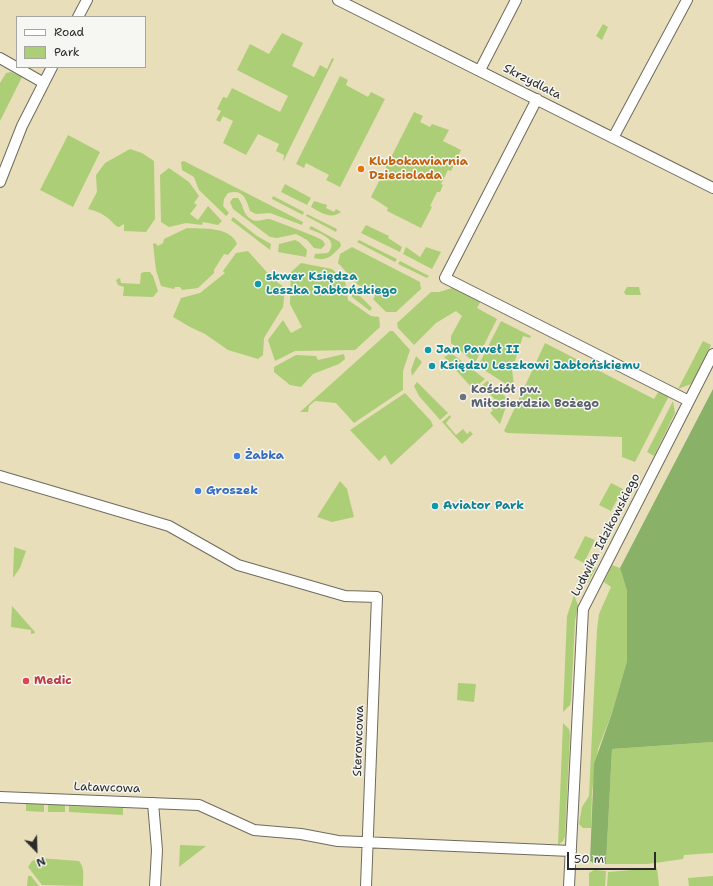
<!DOCTYPE html>
<html>
<head>
<meta charset="utf-8">
<style>
  body { margin:0 }
  #map { position:relative; width:713px; height:886px; overflow:hidden; background:#e9deba; font-family:"Shantell Sans",sans-serif }
  canvas { display:block }
  .legend { position:absolute; left:16px; top:16px; width:130px; height:52px; box-sizing:border-box; background:#f6f6f2; border:1px solid #a5a5a2; margin:0; padding:5px 7px; list-style:none; font-size:12px; color:#2b2b2b }
  .legend li { display:flex; align-items:center; gap:8px; height:20px }
  .legend b { width:20px; border:1px solid #a5a5a2 }
  .north { position:absolute; left:16px; top:830px; width:40px; height:40px; -webkit-text-stroke:3px #f6f6f2; paint-order:stroke; rotate:157deg; font-size:11px; font-weight:700; line-height:16px; text-align:center; color:#2b2b2b }
  .north::after { content:''; display:block; margin:auto; width:14px; height:18px; background:#2b2b2b; clip-path:polygon(50% 0,100% 100%,50% 72%,0 100%) }
  .scale { position:absolute; left:567px; top:852px; width:89px; height:18px; box-sizing:border-box; border:2px solid #2b2b2b; border-top:0; padding-left:5px; font-size:12px; line-height:14px; white-space:nowrap; color:#2b2b2b; -webkit-text-stroke:3px #f6f6f2; paint-order:stroke }
</style>
</head>
<body>
<div id="map">
<canvas width="713" height="886"></canvas>
<ul class="legend">
<li><b style="height:5px;background:#fff"></b>Road</li>
<li><b style="height:11px;background:#acce76"></b>Park</li>
</ul>
<div class="north">N</div>
<div class="scale">50 m</div>
</div>
<script>
const g = document.querySelector('canvas').getContext('2d');
g.lineJoin = 'round';
function fillPath(path, color) {
  g.fillStyle = color;
  g.fill(path, 'evenodd');
}
function strokePath(path, color, width, dash) {
  g.strokeStyle = color;
  g.lineWidth = width;
  g.lineCap = dash ? 'butt' : 'round';
  g.setLineDash(dash || []);
  g.stroke(path);
}
function write(font, color, halo, rows, align = 'center') {
  g.font = font + ' "Shantell Sans",sans-serif';
  g.lineWidth = 3;
  g.setLineDash([]);
  g.textBaseline = 'middle';
  g.strokeStyle = halo;
  g.fillStyle = color;
  for (const [text, x, y, turn = 0] of rows) {
    g.save();
    g.translate(x, y);
    g.rotate((+turn || 0) * Math.PI / 180);
    g.textAlign = isNaN(turn) ? turn : align;
    if (halo) g.strokeText(text, 0, 0);
    g.fillText(text, 0, 0);
    g.restore();
  }
}
fillPath(new Path2D(`
  M603,24L608,27L602,40L596,36Z
  M282,33L303,43L292,66L314,77L320,65L327,69L332,58L334,59L283,162L284,155L276,151L279,144L258,134L246,155L223,143L233,121L223,116L220,122L216,120L221,111L217,109L223,97L227,98L232,88L280,112L288,96L237,70L250,44L269,54Z
  M11,72L22,77L0,121V83L6,73Z
  M340,76L348,80L346,85L368,97L371,92L385,99L340,187L326,180L329,175L306,163L304,168L296,164Z
  M414,112L423,116L420,122L430,127L432,124L449,130L443,141L461,150L451,171L448,170L441,184L443,185L440,192H437L430,206L432,207L421,228L387,211L388,208L371,197Z
  M68,135L100,152L73,207L40,190Z
  M130,149L142,153L154,161L155,219L146,232L124,231V224L119,227C114,226 113,222 109,219C102,213 96,211 88,209L97,192L96,175L105,163Z
  M184,161L303,222L302,225L270,213L256,214L250,211C246,198 243,189 228,193L224,199L223,206L229,213L226,216L199,190L194,177L182,170L181,162Z
  M169,168L189,182L199,196L194,203L197,205L190,214L198,220L208,206L222,221L218,225L203,222L202,225L186,223L169,227L161,222L160,175Z
  M285,184L311,198L307,205L281,192Z
  M273,196L304,212L303,215L272,199Z
  M233,198H238C244,205 242,214 251,219C257,223 262,219 269,219C273,220 318,237 322,240C324,242 324,242 325,245L321,249L314,248L307,240L296,234L277,238L270,237L233,209L230,202Z
  M314,201L327,205L326,208L334,212L336,209L341,212C331,220 320,212 311,207Z
  M307,214L337,229L336,232L306,216Z
  M233,217L257,236L271,244L270,250L231,220Z
  M366,225L389,236L388,238L402,247L400,252L361,233Z
  M311,226L340,242L341,246C333,255 327,262 314,258L315,254L328,253C340,239 319,233 309,229Z
  M187,228C202,229 230,226 237,244L228,255L224,254L214,270V273L198,288L182,290L180,287H175L174,289L161,286L156,270L153,244L155,243L158,246L163,243L164,239Z
  M295,240L299,242L307,250L306,257L278,252L279,244Z
  M359,240L397,259L395,262L357,242Z
  M352,247L420,282L421,289L396,312H386L373,299L375,296L357,284L338,263L340,254Z
  M406,247L420,257L426,247L441,252L432,269L403,254Z
  M248,251L272,278L285,288L283,307L264,338L263,355L258,359L228,350L205,334L190,327L173,317L181,298L200,293L225,273L223,271L236,253Z
  M400,261L429,276L427,278L398,264Z
  M301,263L332,269L345,281L348,300L371,316L379,317L380,327L355,350L295,351L275,361L268,340L283,320L291,333L302,327L290,304L291,272Z
  M144,272H150L153,276L158,291L153,297L123,296L124,287L118,285L116,280L120,278L121,283L140,284L141,273Z
  M627,287H639L641,295H626L624,292Z
  M452,288L481,301L477,308L497,319L475,363L451,343V336L462,316L456,311L436,323L414,345L398,328L397,323L431,292H439Z
  M353,289L372,308L370,311L352,297L350,290Z
  M501,321L531,336L530,338L523,336L512,370L514,385L509,386L478,366Z
  M390,331H393L410,350L403,371V390L354,423L336,403L315,401L309,406L308,412H300Z
  M703,341L711,345L694,379L691,384L678,389Z
  M545,343L654,399L659,391L669,396L635,462L622,457V437L507,433L504,431Z
  M451,353L485,379L473,389L444,357Z
  M344,354L345,359L339,364L313,374L301,387L290,385L274,372V367L296,355L316,356L318,360Z
  M416,356L422,362L412,376L411,370Z
  M487,381L507,398L508,401L500,424L490,413L493,410L489,406L495,400L484,387L477,393L475,391Z
  M417,382L448,413L440,420L419,396L414,386Z
  M405,393L431,421L433,426L391,465L385,455L379,461L350,430Z
  M673,401L675,413L654,456L647,452Z
  M450,415L451,417L446,423L456,435L463,429L467,434L470,431L473,434L462,444L442,422Z
  M340,481L347,489L354,517L332,522L317,517Z
  M611,483L623,489L611,511L599,505Z
  M585,536L595,540L584,563L574,558Z
  M14,547L26,551L20,568L13,578Z
  M589,565L596,568L588,582L578,585Z
  M612,565L620,568L627,591V661L612,713L598,749L592,792L591,828H583L579,824L582,807L589,796L597,629L599,614L611,587L604,582Z
  M574,595L578,605L575,621L571,700L570,705L563,712L567,616Z
  M12,606L35,632V633L31,634V630L11,627Z
  M458,683L476,684L474,702L457,700Z
  M563,723L569,729L570,735L565,836L563,841L558,845Z
  M713,742V853L684,855L683,859L648,864H606L612,749Z
  M26,804H44V812L26,811Z
  M48,805H65V812H48Z
  M69,806L123,808V815L69,812Z
  M180,845L206,846L179,867Z
  M39,858L79,861C85,868 83,877 83,886L42,885L28,867L32,861Z
  M657,868L659,886H607L608,872Z
  M594,870L606,871L605,886H589V873Z
  M28,876H31L39,886H27Z
  M713,876V886H689L688,878Z`), '#acce76');
fillPath(new Path2D(`
  M713,389V742L612,749L606,864H595L590,861L594,764L612,713L627,661V591L620,568Z`), '#89b167');
const minor = new Path2D(`
  M338,0L713,188
  M78,17L87,0
  M0,58L44,83
  M480,70L516,0
  M537,99L445,278L689,401
  M613,138L687,0
  M0,182L22,126L52,67
  M0,476L169,526L238,565L345,596L377,597L366,886
  M0,797L199,805L254,830L301,834L338,841L571,851
  M153,803L157,850L155,886
  M569,886L583,609L713,354`);
strokePath(minor, '#6e6a5d', 12);
strokePath(minor, '#fff', 10);
for (const [x, y, r, color] of [
  [361,169,4,"#e8710a"],
  [258,284,4,"#0f9aa8"],
  [428,350,4,"#0f9aa8"],
  [432,366,4,"#0f9aa8"],
  [463,397,4,"#6b7280"],
  [237,456,4,"#3f7fe0"],
  [198,491,4,"#3f7fe0"],
  [435,506,4,"#0f9aa8"],
  [26,681,4,"#e0444e"]
]) {
  const dot = new Path2D();
  dot.arc(x, y, r, 0, 2 * Math.PI);
  g.fillStyle = color;
  g.fill(dot);
  strokePath(dot, '#f6f6f2', 1.5);
}
write('12px', '#2b2b2b', '#f6f6f2', [
  ["Skrzydlata",532,82,27],
  ["Ludwika Idzikowskiego",606,535,-63],
  ["Sterowcowa",359,741,-88],
  ["Latawcowa",107,788,2]
]);
write('bold 12px', '#c56008', '#f6f6f2', [
  ["Klubokawiarnia",369,162],
  ["Dzieciolada",369,176]
], 'left');
write('bold 12px', '#0d838f', '#f6f6f2', [
  ["skwer Księdza",266,277],
  ["Leszka Jabłońskiego",266,291],
  ["Jan Paweł II",436,350],
  ["Księdzu Leszkowi Jabłońskiemu",440,366],
  ["Aviator Park",443,506]
], 'left');
write('bold 12px', '#5b616d', '#f6f6f2', [
  ["Kościół pw.",471,390],
  ["Miłosierdzia Bożego",471,404]
], 'left');
write('bold 12px', '#366cbe', '#f6f6f2', [
  ["Żabka",245,456],
  ["Groszek",206,491]
], 'left');
write('bold 12px', '#be3a42', '#f6f6f2', [
  ["Medic",34,681]
], 'left');
</script>
</body>
</html>
